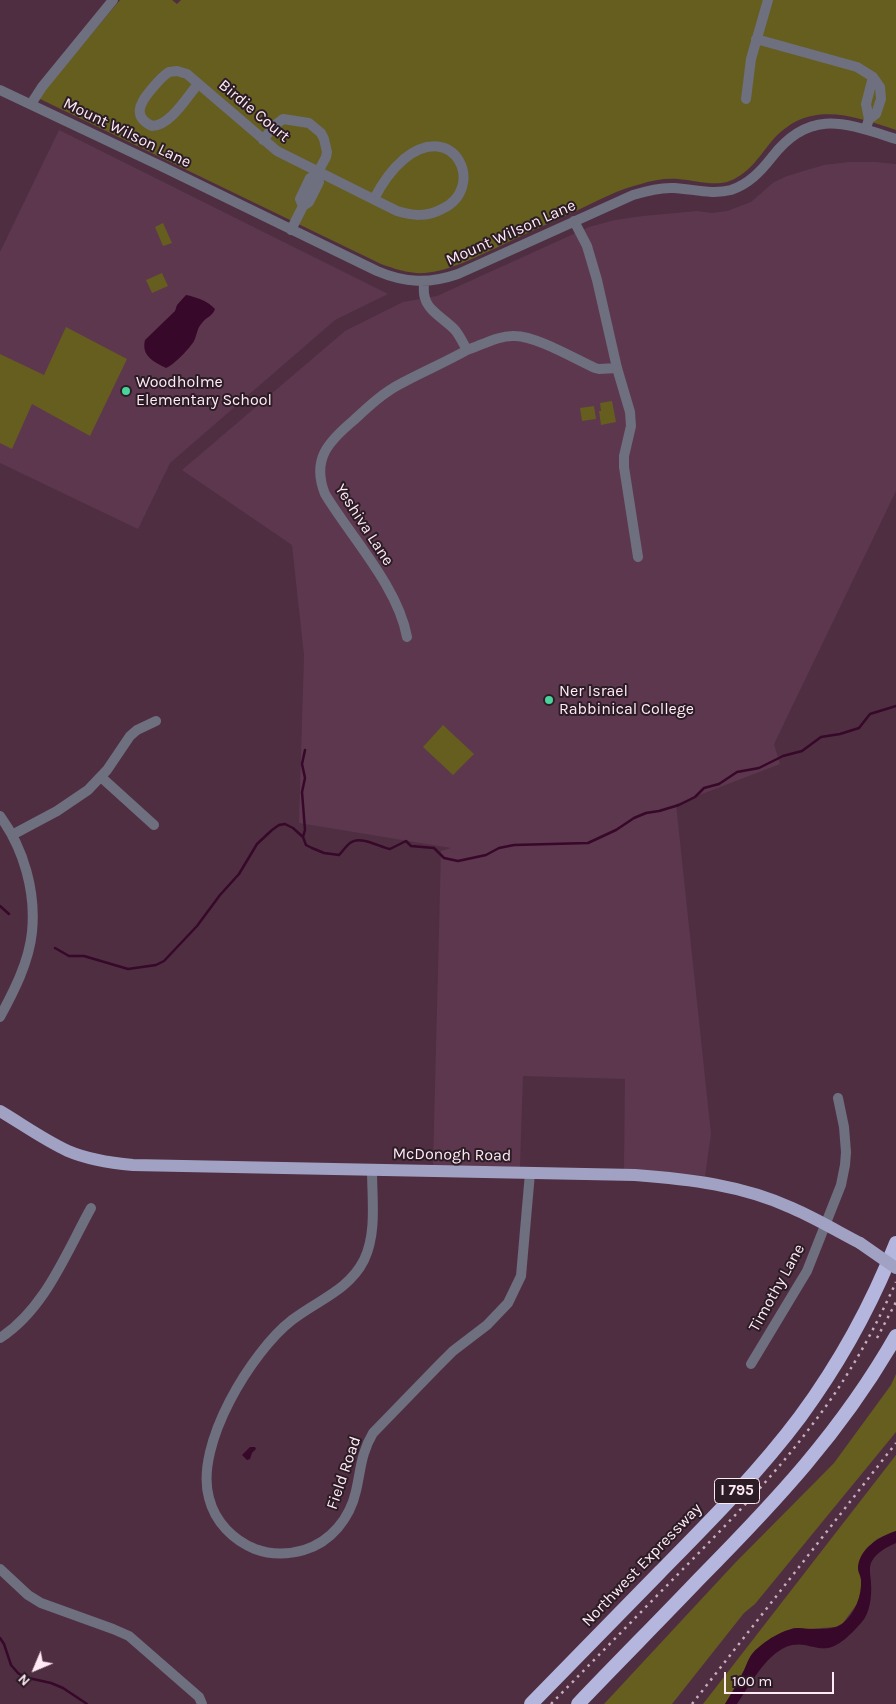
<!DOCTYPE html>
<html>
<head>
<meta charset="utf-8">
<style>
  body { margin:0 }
  #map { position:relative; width:896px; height:1704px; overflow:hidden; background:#4f2e42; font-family:Karla,sans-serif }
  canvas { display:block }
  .north { position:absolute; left:10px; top:1644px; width:50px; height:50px; -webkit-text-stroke:4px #2b1c25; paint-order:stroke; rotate:225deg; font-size:14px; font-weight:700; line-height:20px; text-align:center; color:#ffeaf5 }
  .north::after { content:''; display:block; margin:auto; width:18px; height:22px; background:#ffeaf5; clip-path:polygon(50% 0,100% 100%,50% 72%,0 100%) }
  .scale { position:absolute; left:724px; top:1672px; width:110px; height:22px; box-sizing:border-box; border:2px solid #ffeaf5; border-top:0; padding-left:6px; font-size:15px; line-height:18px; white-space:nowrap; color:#ffeaf5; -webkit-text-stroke:4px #2b1c25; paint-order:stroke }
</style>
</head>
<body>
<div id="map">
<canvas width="896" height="1704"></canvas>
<div class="north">N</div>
<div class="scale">100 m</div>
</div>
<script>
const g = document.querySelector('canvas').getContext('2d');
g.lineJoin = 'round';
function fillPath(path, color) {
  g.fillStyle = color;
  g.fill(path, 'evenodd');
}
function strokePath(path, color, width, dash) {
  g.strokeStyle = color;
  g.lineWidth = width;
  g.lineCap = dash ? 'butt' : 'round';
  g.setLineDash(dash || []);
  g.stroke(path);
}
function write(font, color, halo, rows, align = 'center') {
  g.font = font + ' Karla,sans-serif';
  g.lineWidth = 4;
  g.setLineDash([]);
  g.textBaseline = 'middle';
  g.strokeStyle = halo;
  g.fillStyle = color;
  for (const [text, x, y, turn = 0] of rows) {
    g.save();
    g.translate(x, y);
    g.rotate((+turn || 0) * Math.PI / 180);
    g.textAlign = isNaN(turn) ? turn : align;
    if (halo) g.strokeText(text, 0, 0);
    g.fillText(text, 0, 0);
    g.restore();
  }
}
fillPath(new Path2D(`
  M59,130L388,294L335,320L170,463L138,529L0,463V252Z
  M849,162H876L896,164V491L774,744L780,764L676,804L711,1134L705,1176L666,1172L624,1169L625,1079L523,1076L520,1167L433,1166L441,851L451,848L299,823L304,655L292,545L182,470L345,331L403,302L437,296L589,227L615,220L643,216L697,211L712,213L727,211L751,202L774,182L787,176L824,165Z`), '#5d374e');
fillPath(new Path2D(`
  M120,0H172L177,4L181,0H896V130C851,115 807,99 771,142C758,158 748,175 727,182C711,186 694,180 678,179C666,178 653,180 641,184C619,189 599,200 578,210C551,222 523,235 496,248C474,258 449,271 425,273C410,274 395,269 381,264L38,98Z
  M163,223L172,243L163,246L155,227Z
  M162,273L168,286L152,293L146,280Z
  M66,327L127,359L90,436L32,404L12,449L0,443V354L44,375Z
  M612,401L616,422L601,425L599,411H601L600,403Z
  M594,406L596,419L582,421L580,408Z
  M443,725L474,754L453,775L423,747Z
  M896,1374V1432L755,1604L744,1613L672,1704H604L735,1563L834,1463L891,1385Z
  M896,1455V1531L877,1539L866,1549L858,1568L861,1579V1592L857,1604L843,1623L836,1627L808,1629L794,1628L771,1638L751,1656L742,1675L725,1704H703Z`), '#655e1f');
fillPath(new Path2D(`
  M186,295C196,297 208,301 215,309C213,316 206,317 202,323C197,328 197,335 194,341C190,348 174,365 166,368C154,362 141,356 145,340L175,311L177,305Z
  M250,1447H255L256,1449L252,1453L250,1459L247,1460L242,1455Z
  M896,1531V1543C887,1547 877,1552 872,1561C868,1567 871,1577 871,1583C872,1596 870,1614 861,1623C853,1632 840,1646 828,1648C813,1650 803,1640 786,1647C764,1657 750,1685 737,1704H725C731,1694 737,1685 742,1674C745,1669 747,1662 750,1657C757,1645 784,1628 798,1628C809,1629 833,1631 842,1624C855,1614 862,1595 861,1580C861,1576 858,1572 858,1569C858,1549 880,1536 896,1531Z`), '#370829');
strokePath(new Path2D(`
  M303,837L305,830L302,792L305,778L302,764L305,750
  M0,906L9,914
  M55,948L69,956H84L128,969L156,965L164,961L197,926L220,895L239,874L257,844L272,830L279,825L285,824L293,828L303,837L306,845L312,848L324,853L339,855C343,851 346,846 350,843C361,835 379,847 390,849L406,841L411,846L434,848L444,858L458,861L486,855L499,848L514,845L588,843L616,830L634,818L646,813L659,811L679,805L695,797L704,788L719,784L737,772L759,768L783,756L802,751L821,737L840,734L859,728L870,714L896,706
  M0,1638L4,1644L11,1665L18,1673L24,1677L51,1683L63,1688L87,1704`), '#370829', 2.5);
strokePath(new Path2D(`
  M756,39L857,67L873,77L880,87L881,99L876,114L869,119
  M198,84C187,97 170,126 152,126C133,117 139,104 150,91C156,84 161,77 169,72L177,71L187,74L277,151L397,211C413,216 427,217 442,209C487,188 455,118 404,159C390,171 382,183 374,199
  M0,90L163,167L377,271C405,283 429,284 458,274L633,195C646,191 660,187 674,188C693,189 712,195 731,190C749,184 761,171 772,157C810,108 845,123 896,139
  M746,99L751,59L768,0
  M31,104L42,87L113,0
  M867,125L869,119L866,104L873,77
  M263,140L274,126L283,119L309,123L321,133L324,139L327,152L326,157L316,176L310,178L300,199L303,206
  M574,221L587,246L597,280L617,368L630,412L631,426L624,456V467L638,557
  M291,230L303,206L309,202L319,182L316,176
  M424,282C424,287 423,293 425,298C428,311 446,320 455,330C460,336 463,343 467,350C482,345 499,335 515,336C536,336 575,359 595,368L599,369L617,368
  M407,637C398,587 351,537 325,494C311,459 329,441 354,420C369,406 384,392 402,383C424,371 446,362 467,350
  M101,777L154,825
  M0,816C24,849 36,892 32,932C29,962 14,991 0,1017
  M12,835L57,811L88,790L107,770L130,736L137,730L156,721
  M372,1170C372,1199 377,1233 364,1260C349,1290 318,1300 292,1320C252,1351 194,1445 209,1498C215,1522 233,1540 255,1549C271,1555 287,1555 304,1550C331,1542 350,1518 356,1491C361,1469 361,1453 373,1433L437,1367L453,1351L487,1325L508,1303L521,1276L530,1173
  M0,1338C45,1309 66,1253 91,1208
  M751,1364L807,1271L841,1185L845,1165L846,1152L844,1127L838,1098
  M0,1569L28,1595L41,1603L113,1629L129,1636L199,1697L202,1704`), '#6e6f7f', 10);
strokePath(new Path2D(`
  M0,1111C22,1124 44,1140 68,1151C89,1160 111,1163 133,1165L635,1175C688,1179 742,1185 792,1208C815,1218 837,1231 860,1243`), '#a1a2c3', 12);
strokePath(new Path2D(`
  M531,1704C574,1660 617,1616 660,1572C709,1522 758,1473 800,1417C839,1364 872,1304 896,1243
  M578,1704C618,1662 659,1621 699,1579C775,1502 842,1431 896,1336`), '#b4b6de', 14);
strokePath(new Path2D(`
  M877,1338L896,1302
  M551,1704C596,1658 641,1612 686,1566C730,1521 774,1476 812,1425C846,1381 873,1333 896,1282
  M692,1704L896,1443`), '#c7aebc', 2.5, [2.5, 5]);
strokePath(new Path2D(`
  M860,1243L896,1268`), '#a1a2c3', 12);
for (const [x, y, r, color] of [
  [126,391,5,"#49d49c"],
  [549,700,5,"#49d49c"]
]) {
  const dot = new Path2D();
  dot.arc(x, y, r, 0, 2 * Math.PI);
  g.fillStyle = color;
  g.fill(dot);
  strokePath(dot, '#2b1c25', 2);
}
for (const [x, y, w] of [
  [737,1491,45]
]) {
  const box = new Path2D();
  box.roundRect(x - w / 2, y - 12.5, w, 25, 4);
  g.fillStyle = '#2b1c25';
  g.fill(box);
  strokePath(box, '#ffeaf5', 1);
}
write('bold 15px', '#ffeaf5', null, [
  ["I 795",737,1491]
]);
write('16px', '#ffeaf5', '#2b1c25', [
  ["Birdie Court",254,111,40],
  ["Mount Wilson Lane",127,133,26],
  ["Mount Wilson Lane",511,233,-24],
  ["Yeshiva Lane",364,525,57],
  ["McDonogh Road",452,1155,1],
  ["Timothy Lane",777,1288,-61],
  ["Field Road",344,1473,-71],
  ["Northwest Expressway",642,1565,-46]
]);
write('16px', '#ffeaf5', '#2b1c25', [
  ["Woodholme",136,382],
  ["Elementary School",136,400],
  ["Ner Israel",559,691],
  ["Rabbinical College",559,709]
], 'left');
</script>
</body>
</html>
